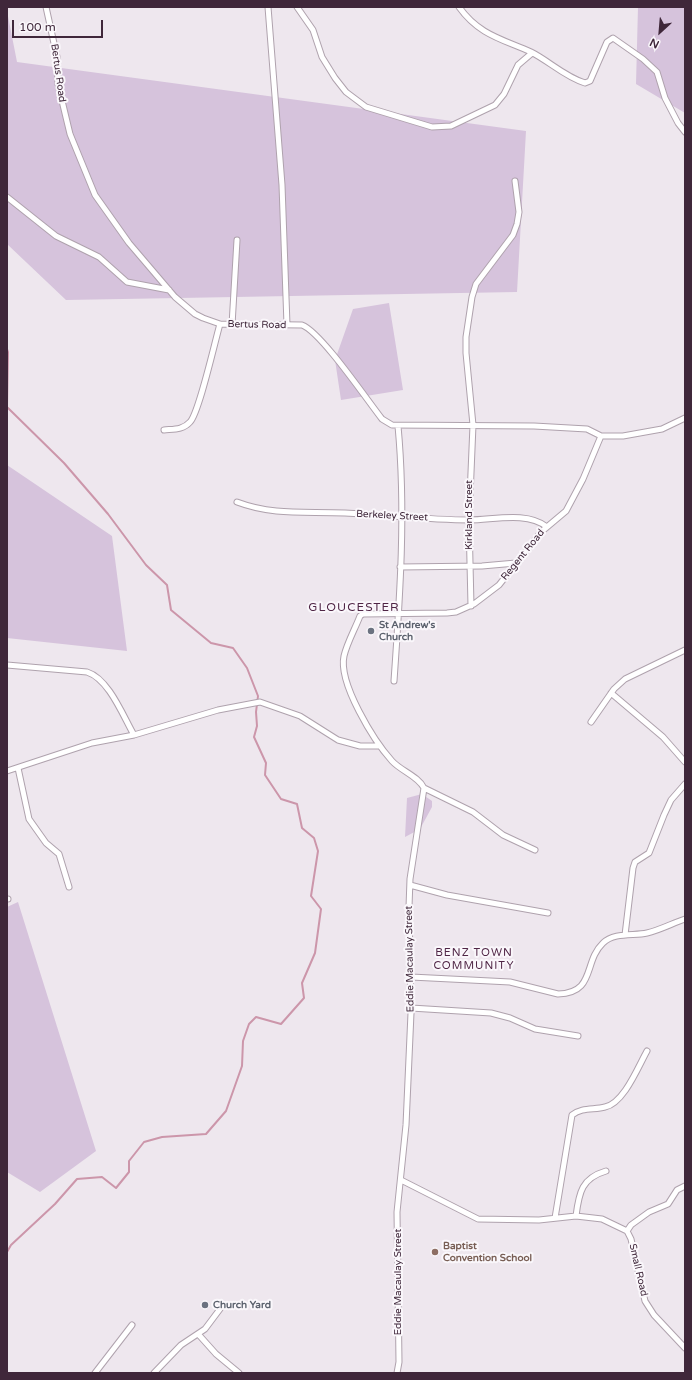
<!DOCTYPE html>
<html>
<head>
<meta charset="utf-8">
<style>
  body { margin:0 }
  #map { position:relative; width:692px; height:1380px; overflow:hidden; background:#eee7ee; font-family:"Varela Round",sans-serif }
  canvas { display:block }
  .frame { position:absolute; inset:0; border:8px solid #3f273a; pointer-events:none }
  .north { position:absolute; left:640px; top:12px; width:40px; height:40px; -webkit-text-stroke:3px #faf7fb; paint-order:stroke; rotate:206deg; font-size:11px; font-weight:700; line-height:16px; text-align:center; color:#3f273a }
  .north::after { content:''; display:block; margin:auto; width:14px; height:18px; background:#3f273a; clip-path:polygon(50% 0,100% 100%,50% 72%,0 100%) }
  .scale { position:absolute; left:12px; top:20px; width:91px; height:18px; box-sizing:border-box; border:2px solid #3f273a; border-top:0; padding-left:5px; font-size:12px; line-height:14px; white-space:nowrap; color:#3f273a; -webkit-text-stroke:3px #faf7fb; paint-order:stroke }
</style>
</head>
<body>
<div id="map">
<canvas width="692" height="1380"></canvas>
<div class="frame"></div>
<div class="north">N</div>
<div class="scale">100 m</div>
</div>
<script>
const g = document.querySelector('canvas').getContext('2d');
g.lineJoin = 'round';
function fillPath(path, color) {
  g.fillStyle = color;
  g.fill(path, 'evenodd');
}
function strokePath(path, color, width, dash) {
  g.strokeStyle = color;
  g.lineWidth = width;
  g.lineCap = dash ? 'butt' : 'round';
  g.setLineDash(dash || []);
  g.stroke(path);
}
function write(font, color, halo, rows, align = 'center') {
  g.font = font + ' "Varela Round",sans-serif';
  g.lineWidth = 4;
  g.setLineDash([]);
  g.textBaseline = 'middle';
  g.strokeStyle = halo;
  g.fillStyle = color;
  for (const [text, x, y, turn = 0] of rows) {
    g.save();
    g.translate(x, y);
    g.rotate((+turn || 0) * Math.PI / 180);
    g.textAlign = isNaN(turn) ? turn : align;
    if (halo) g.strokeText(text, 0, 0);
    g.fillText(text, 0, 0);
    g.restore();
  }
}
fillPath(new Path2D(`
  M638,7H685V113L636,84Z
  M7,11L17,62L526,131L517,292L66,300L7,244Z
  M389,303L403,390L341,400L335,360L353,309Z
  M7,465L112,536L127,651L7,638Z
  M422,794L432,801V807L420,829L405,837L407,798Z
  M18,902L96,1151L40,1192L7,1172V907Z`), '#d6c3dc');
strokePath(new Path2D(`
  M7,349L8,352L7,407L64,463L108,514L146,565L167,585L171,610L211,643L233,648L247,668L258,696L256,712L257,726L254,737L266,763L265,775L281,799L297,804L302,828L314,838L318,851L311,896L321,909L315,953L302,983L304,998L281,1024L256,1017L249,1024L243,1041L242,1066L226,1111L206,1134L162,1137L144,1142L129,1161V1172L116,1188L102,1177L77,1179L55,1204L11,1245L7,1252`), '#cc96aa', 2);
const minor = new Path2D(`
  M46,7L57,57L58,84L70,134L95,195L129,243L175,297L195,314L203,318L220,324L302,325C321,332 367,400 382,419L392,425L534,426L587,429L601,436H623L662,429L685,418
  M268,7L282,185L287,325
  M297,7L313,30L322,57L335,78L346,92L366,107L432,127L451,126L495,105L504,94L518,65L532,53
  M459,7C479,35 502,39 531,52C549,61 565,77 585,83L590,81L607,42L613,38L643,59L657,72L665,98L678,123L685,132
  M7,197L56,236L99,257L127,282L169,290
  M232,325L237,240
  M164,430C173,429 183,430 190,422C199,413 215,341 220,324
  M237,502C274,516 307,511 345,513C387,515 428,520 470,520C493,520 527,511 547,527
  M400,567L482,566L516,563
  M471,606L469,520L473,425L466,353V337L472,297L476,284L513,235L517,224L519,212L515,181
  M7,665L87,672C109,679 123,716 134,735
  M394,681C400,596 406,511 398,426
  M611,693L663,737L685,762
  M591,722L614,689L625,679L685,650
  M18,768L29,819L46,843L59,854L69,887
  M7,771L92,743L134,735L218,710L260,702L300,716L338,740L360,746H379
  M424,788L473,812L503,835L535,850
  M410,885L447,895L548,913
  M7,899H8
  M625,935L633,868L635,862L649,853L664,815L671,800L685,784
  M411,977L510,982L558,994C596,993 583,962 603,943C614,932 634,936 647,933C660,930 673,923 685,919
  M411,1008L491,1013L510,1018L535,1029L578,1036
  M401,1180L478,1219L539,1220L576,1216C579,1192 582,1178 606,1171
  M576,1216L602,1219L627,1231L631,1239L645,1301L654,1315L685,1348
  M555,1218L572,1115C582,1107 594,1110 605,1107C624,1103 638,1067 647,1051
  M627,1231L631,1225L649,1212L668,1204L677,1190L685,1186
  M199,1335L216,1354L239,1373
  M95,1373L132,1325
  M154,1373L181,1345L205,1329L220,1309
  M397,1373L399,1362L397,1212L406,1125L411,1013L409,907L410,879L424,788C418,776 401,771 392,761C374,741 338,683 344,656C347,643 355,629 360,616L363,614L447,613L456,612L474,604L499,585L541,532L566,511L583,479L601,436`);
strokePath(minor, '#afa2ad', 7);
strokePath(minor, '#fff', 5);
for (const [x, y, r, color] of [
  [371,631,4,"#6b7280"],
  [435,1252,4,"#8d6e63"],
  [205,1305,4,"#6b7280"]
]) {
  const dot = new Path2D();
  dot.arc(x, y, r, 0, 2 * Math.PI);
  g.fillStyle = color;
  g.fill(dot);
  strokePath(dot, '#faf7fb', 1.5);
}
write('10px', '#3f273a', '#faf7fb', [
  ["Bertus Road",58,73,82],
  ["Bertus Road",257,325,1],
  ["Kirkland Street",469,515,-90],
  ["Berkeley Street",392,516,3],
  ["Regent Road",523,555,-51],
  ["Eddie Macaulay Street",410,959,-91],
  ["Small Road",638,1270,77],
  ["Eddie Macaulay Street",398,1282,-90]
]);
write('bold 10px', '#5b616d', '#faf7fb', [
  ["St Andrew's",379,625],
  ["Church",379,637],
  ["Church Yard",213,1305]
], 'left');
write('bold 10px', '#785e54', '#faf7fb', [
  ["Baptist",443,1246],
  ["Convention School",443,1258]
], 'left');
g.letterSpacing = '1px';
write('11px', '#4f2545', '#faf7fb', [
  ["BENZ TOWN",474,953],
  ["COMMUNITY",474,966]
]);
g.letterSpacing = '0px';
g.letterSpacing = '1px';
write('12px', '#4f2545', '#faf7fb', [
  ["GLOUCESTER",354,608]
]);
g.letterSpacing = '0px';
</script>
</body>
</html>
